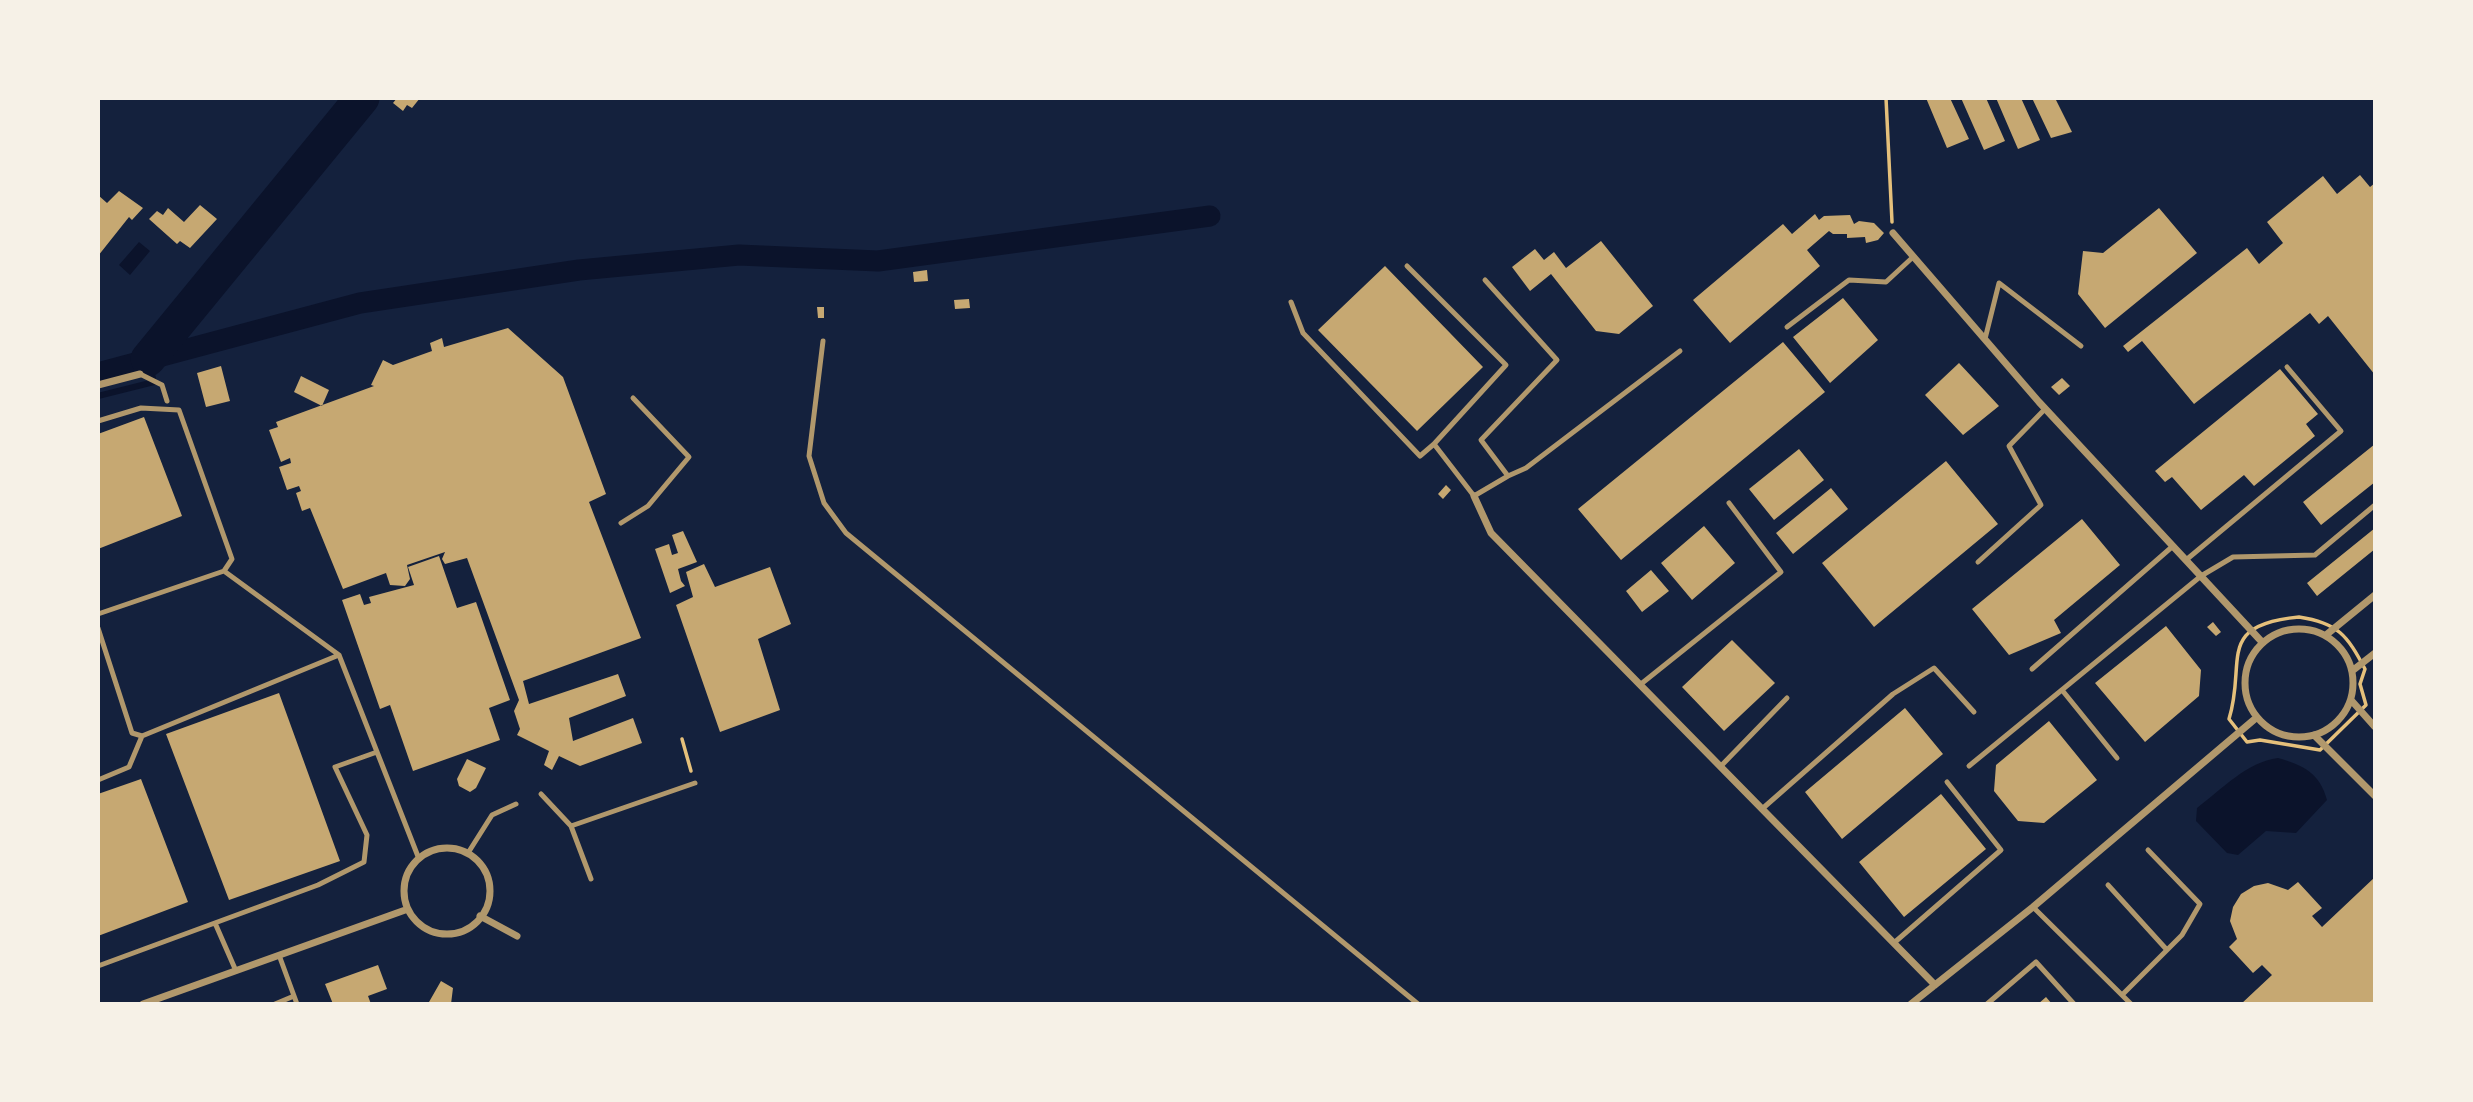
<!DOCTYPE html>
<html>
<head>
<meta charset="utf-8">
<style>
  body { margin:0 }
  #map { position:relative; width:2473px; height:1102px; overflow:hidden; background:#14213d; font-family:Lora,serif }
  canvas { display:block }
  .frame { position:absolute; inset:0; border:100px solid #f6f1e7; pointer-events:none }
</style>
</head>
<body>
<div id="map">
<canvas width="2473" height="1102"></canvas>
<div class="frame"></div>
</div>
<script>
const g = document.querySelector('canvas').getContext('2d');
g.lineJoin = 'round';
function fillPath(path, color) {
  g.fillStyle = color;
  g.fill(path, 'evenodd');
}
function strokePath(path, color, width, dash) {
  g.strokeStyle = color;
  g.lineWidth = width;
  g.lineCap = dash ? 'butt' : 'round';
  g.setLineDash(dash || []);
  g.stroke(path);
}
fillPath(new Path2D(`
  M139,242L150,251L130,275L119,265Z
  M2278,758C2303,765 2320,773 2327,800L2296,833L2266,831L2238,855L2227,853L2196,821L2197,808C2222,789 2247,762 2278,758Z`), '#0b132b');
strokePath(new Path2D(`
  M98,396L154,382L148,359`), '#0b132b', 6);
strokePath(new Path2D(`
  M98,373L360,303L579,270L739,255L878,261L1210,216`), '#0b132b', 21);
strokePath(new Path2D(`
  M148,359L362,98`), '#0b132b', 35);
fillPath(new Path2D(`
  M397,98H420L412,108L407,105L403,111L393,103Z
  M1926,98H1950L1969,139L1947,148Z
  M1961,98H1986L2005,141L1984,150Z
  M1996,98H2021L2040,140L2018,149Z
  M2032,98H2055L2072,132L2051,138Z
  M2360,175L2370,187L2375,183V375L2328,316L2319,324L2310,313L2194,404L2142,341L2128,352L2123,346L2247,248L2259,264L2283,243L2267,222L2323,176L2337,194Z
  M119,191L143,208L132,220L129,217L98,256V195L107,203Z
  M200,205L217,219L190,248L180,241L177,244L149,219L157,211L163,215L168,208L184,222Z
  M2159,208L2197,253L2105,328L2078,294L2083,251L2103,253Z
  M1815,214L1819,220L1824,216L1850,215L1854,224L1859,221L1874,223L1884,233L1878,240L1866,243L1865,237L1847,238V234H1833L1829,231L1807,250L1820,266L1730,343L1693,300L1783,224L1792,234Z
  M1601,241L1653,306L1619,334L1596,331L1551,274L1530,291L1512,267L1535,249L1544,260L1554,252L1566,268Z
  M1385,266L1483,367L1417,431L1318,330Z
  M927,270L928,281L914,282L913,272Z
  M1843,298L1878,340L1830,383L1793,337Z
  M969,299L970,308L955,309L954,300Z
  M817,307H824V318H818Z
  M508,328L563,377L606,494L589,502L641,638L523,681L529,704L618,674L626,696L569,718L573,741L633,718L642,743L580,766L559,756L552,770L544,765L549,751L517,735L520,729L514,711L519,700L467,558L445,564L442,559L445,552L407,565L410,579L405,586L390,585L386,573L343,589L310,508L302,511L296,493L301,491L299,486L287,490L279,467L291,463L290,458L281,462L269,430L278,427L276,422L374,386L371,385L383,360L393,365L432,351L430,343L442,338L444,347Z
  M1783,342L1825,392L1621,560L1578,509Z
  M1959,363L1999,406L1963,435L1925,395Z
  M221,366L230,401L206,407L197,373Z
  M2280,369L2318,414L2306,424L2315,436L2254,486L2244,475L2201,510L2172,477L2165,482L2155,471Z
  M301,376L329,390L322,406L294,392Z
  M2062,378L2070,386L2059,395L2051,387Z
  M144,417L182,516L98,549V434Z
  M2375,444V482L2321,525L2303,502Z
  M1799,449L1824,480L1774,520L1749,489Z
  M1946,461L1998,524L1874,627L1822,563Z
  M1446,485L1451,490L1443,499L1438,494Z
  M1831,488L1848,509L1793,554L1776,533Z
  M2082,519L2120,565L2054,620L2061,633L2009,655L1972,609Z
  M1704,526L1735,563L1692,600L1661,563Z
  M2375,528V549L2317,596L2307,583Z
  M683,531L697,562L678,569L681,581L685,586L670,593L655,549L669,544L672,555L678,553L672,535Z
  M439,556L457,608L476,602L510,700L489,708L500,740L413,771L390,705L380,709L342,600L360,594L364,605L371,603L369,597L414,585L408,567Z
  M704,564L715,587L770,567L791,624L758,639L780,710L720,732L676,605L693,597L686,572Z
  M1651,570L1669,591L1642,612L1626,591Z
  M2213,622L2221,632L2216,636L2207,627Z
  M2166,626L2201,670L2199,696L2145,742L2095,683Z
  M1732,640L1775,683L1724,731L1682,687Z
  M279,693L340,861L229,900L166,734Z
  M1905,708L1943,754L1842,839L1805,792Z
  M2049,721L2097,780L2044,823L2018,821L1994,791L1996,765Z
  M467,759L486,768L476,788L470,792L459,786L457,779Z
  M141,779L188,902L98,936V794Z
  M1941,794L1986,849L1904,917L1859,862Z
  M2375,877V1004H2241L2272,975L2262,965L2253,973L2229,947L2237,939L2230,921L2233,907L2241,894L2254,886L2268,883L2288,890L2298,882L2322,908L2312,916L2322,927Z
  M378,965L387,989L368,996L371,1004H333L325,984Z
  M441,981L453,988L451,1004H418L429,1002Z
  M2046,997L2052,1004H2038Z`), '#c6a872');
strokePath(new Path2D(`
  M1886,98L1892,222
  M2299,617C2338,623 2347,635 2365,669L2360,684L2366,705L2320,750L2260,740L2247,742L2229,719C2247,662 2214,625 2299,617Z
  M682,739L691,771`), '#e5c07b', 3.5);
strokePath(new Path2D(`
  M1407,266L1506,365L1434,444
  M1291,302L1303,333L1420,456L1434,444L1474,496L1508,476L1481,440L1557,360L1485,280
  M1787,327L1849,280L1886,282L1913,257
  M1985,339L1999,283L2081,346
  M823,341L809,456L824,503L846,533L1418,1004
  M140,374L162,385L167,401
  M98,421L141,408L179,410L232,559L224,571
  M1508,476L1526,468L1680,351
  M621,523L648,506L689,457L633,398
  M2186,560L2341,431L2287,367
  M1978,562L2041,505L2009,446L2045,409
  M98,614L224,571L339,655
  M98,628L132,733L142,736
  M2032,669L2173,546
  M1641,684L1781,572L1729,503
  M2062,690L2117,758
  M1969,766L2201,576L2233,557L2315,555L2375,505
  M1720,767L1787,698
  M98,780L129,767L142,736L339,655L419,859
  M541,794L571,826L591,879
  M1762,809L1893,694L1934,668L1974,712
  M571,826L695,783
  M468,853L492,815L516,804
  M2108,885L2167,950
  M2033,907L2131,1004
  M215,923L236,971
  M1895,942L2001,850L1947,782
  M279,955L297,1004
  M98,966L318,885L364,862L367,835L335,767L377,752
  M2122,995L2182,935L2200,904L2148,850
  M275,1004L294,996
  M1987,1004L2036,962L2074,1004`), '#b1986c', 5);
strokePath(new Path2D(`
  M1893,233L2039,402L2262,642
  M98,385L140,374
  M1474,496L1491,533L1935,985
  M2245 683a54 54 0 1 1 108 0a54 54 0 1 1-108 0Z
  M2326,635L2375,595
  M2352,671L2375,653
  M2351,700L2375,727
  M2314,735L2375,796
  M404 891a43 43 0 1 1 86 0a43 43 0 1 1-86 0Z
  M480,916L517,936
  M143,1004L408,909
  M1911,1004L2033,907L2256,718`), '#b1986c', 7);
</script>
</body>
</html>
